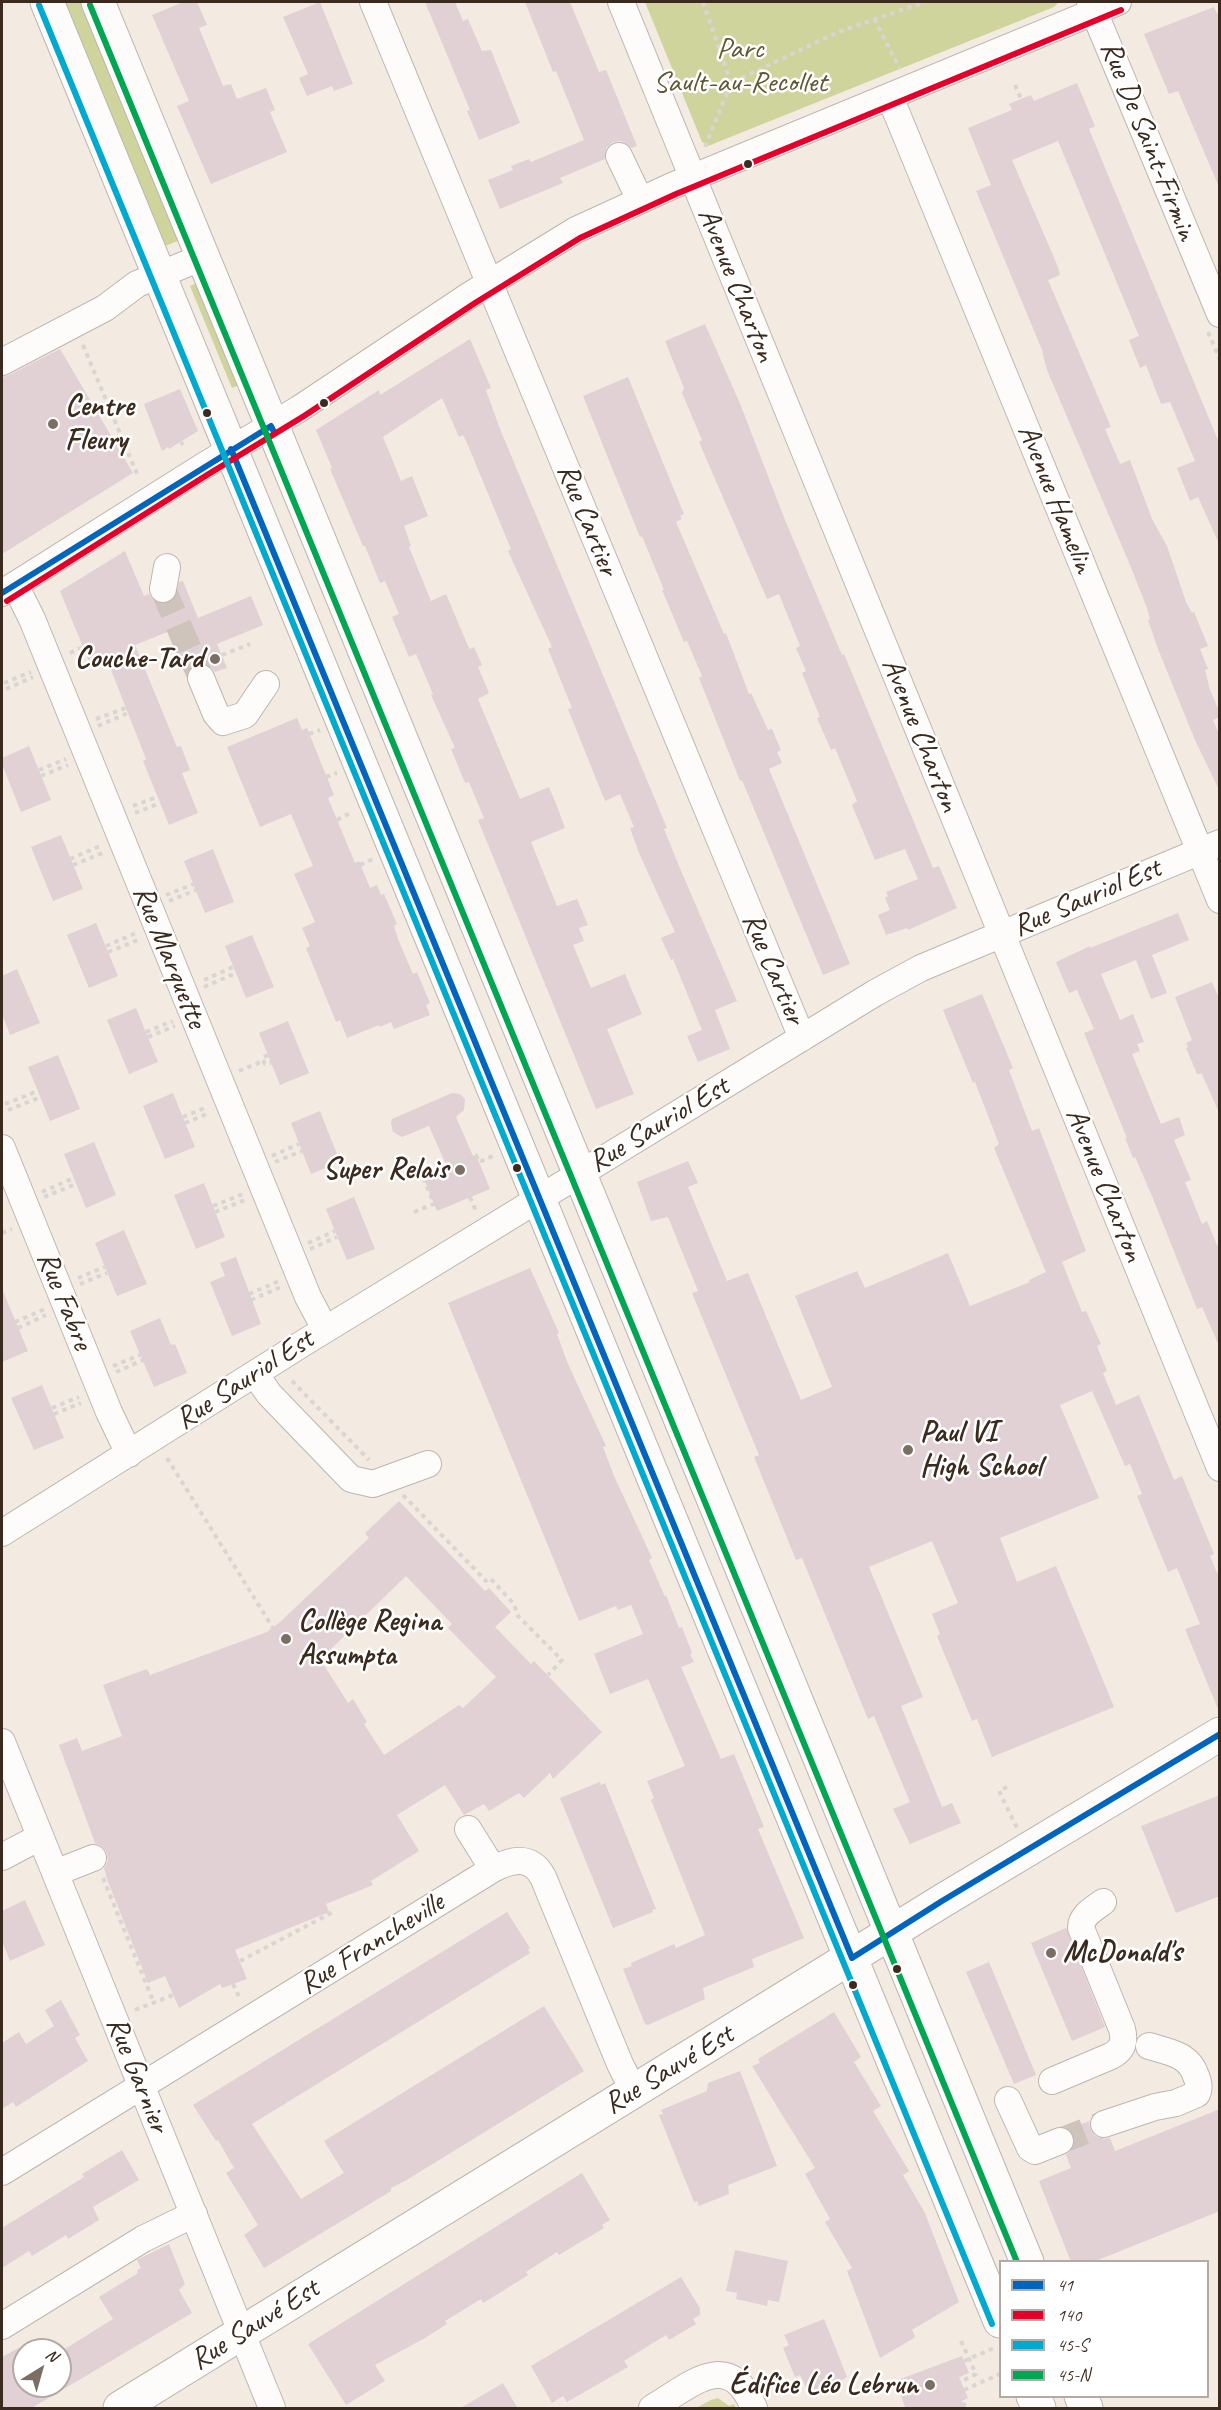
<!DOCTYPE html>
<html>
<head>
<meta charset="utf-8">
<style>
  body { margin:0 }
  #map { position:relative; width:1221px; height:2410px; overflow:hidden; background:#f3ebe2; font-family:Caveat,sans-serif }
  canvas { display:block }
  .frame { position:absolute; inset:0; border:3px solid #3b2a1e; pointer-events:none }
  .legend { position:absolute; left:999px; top:2260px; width:210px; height:138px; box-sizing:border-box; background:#fff; border:2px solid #b1aaa5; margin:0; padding:8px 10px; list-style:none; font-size:18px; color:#3b2a1e }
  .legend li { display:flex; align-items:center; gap:12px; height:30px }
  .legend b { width:30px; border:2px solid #b1aaa5 }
  .north { position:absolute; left:12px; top:2338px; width:60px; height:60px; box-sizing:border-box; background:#fff; border:2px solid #b1aaa5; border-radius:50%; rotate:37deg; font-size:16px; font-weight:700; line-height:24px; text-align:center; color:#3b2a1e }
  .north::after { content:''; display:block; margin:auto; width:21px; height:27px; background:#7b6e63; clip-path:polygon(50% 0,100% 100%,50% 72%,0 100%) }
</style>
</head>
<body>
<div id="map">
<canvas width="1221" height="2410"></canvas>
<div class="frame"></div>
<ul class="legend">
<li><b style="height:8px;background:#0065bd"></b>41</li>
<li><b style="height:8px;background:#e4002b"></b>140</li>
<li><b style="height:8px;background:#00a9ce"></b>45-S</li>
<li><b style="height:8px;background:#00a651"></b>45-N</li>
</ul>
<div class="north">N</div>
</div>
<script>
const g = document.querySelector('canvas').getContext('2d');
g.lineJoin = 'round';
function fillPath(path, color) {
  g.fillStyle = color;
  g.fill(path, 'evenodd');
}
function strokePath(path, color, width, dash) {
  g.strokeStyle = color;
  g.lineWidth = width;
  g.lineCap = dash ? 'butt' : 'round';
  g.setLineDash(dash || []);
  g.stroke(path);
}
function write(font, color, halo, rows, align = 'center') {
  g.font = font + ' Caveat,sans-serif';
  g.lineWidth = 5;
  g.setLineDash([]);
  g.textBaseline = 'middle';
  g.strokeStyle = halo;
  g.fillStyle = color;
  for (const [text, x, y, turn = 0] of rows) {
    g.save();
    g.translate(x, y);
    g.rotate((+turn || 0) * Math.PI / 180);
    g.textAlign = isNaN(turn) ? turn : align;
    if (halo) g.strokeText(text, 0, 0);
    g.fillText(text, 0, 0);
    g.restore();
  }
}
fillPath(new Path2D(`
  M62,2H81L180,240L163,247Z
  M645,2H1059L1054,7L708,146L702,142Z
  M197,283L239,385L232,388L190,286Z
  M718,2398L729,2406L734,2404L736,2408H696L711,2400Z`), '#cfd49d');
fillPath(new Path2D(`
  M183,2H197L207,25L199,28L223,86L231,84L237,99L266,88L275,110L270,112L287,152L211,184L177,106L189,101L152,15Z
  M320,2L353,84L334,91L332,86L307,96L299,78L308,74L283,17Z
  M425,2H455L463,21L468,19L482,51L491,50L520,123L479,140L467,111L470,110Z
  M525,2H570L599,72L606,70L637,146L632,148L621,141L613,142L606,148L605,159L560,178L563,183L500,209L488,180L513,170L511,166L529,159L531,162L584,140L556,71L553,72Z
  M1214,7L1220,19L1219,187L1178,91L1169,94L1144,34Z
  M1077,83L1095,126L1089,129L1220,445V546L1198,497L1190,501L1177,468L1195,461L1170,402L1161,404L1146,365L1140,368L1129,340L1139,336L1058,141L1012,160L1058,267L1060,275L1048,280L1111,427L1105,429L1120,464L1130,460L1152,519L1167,546L1186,602L1192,613L1194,612L1208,646L1200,649L1208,669L1205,670L1210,690L1220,713V717L1213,720L1220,736V792L1195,740L1158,649L1148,620L1150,619L1147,608L1130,565L1047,370L1042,350L976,191L991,185L968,128L1012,110L1009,104L1021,99L1031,95L1034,101Z
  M705,324L741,406L785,520L842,655L844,654L933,868L939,866L957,908L908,930L907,928L886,935L878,915L890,910L885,898L888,896L886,892L918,879L905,849L875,860L852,805L857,801L835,748L831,750L817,718L820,717L802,673L806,671L796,648L800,646L779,594L767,599L699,442L702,440L682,393L684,388L665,341Z
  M470,339L491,388L486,390L500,429L667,828L664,829L679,866L737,1001L715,1010L730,1049L698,1062L687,1036L702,1030L673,959L671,960L661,938L675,932L639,853L630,828L634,827L620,794L605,801L568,709L572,708L548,649L552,647L508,551L511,549L467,443L463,435L459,437L442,398L383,437L401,481L412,476L428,516L404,526L411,546L409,547L431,601L446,594L468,646L470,649L474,647L482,665L478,667L489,693L478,699L520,799L549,787L557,806L565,828L531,842L557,906L577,899L588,925L579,928L584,941L573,945L591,988L625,974L642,1014L607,1029L634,1094L596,1109L478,820L484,818L469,782L465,783L451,749L455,748L431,695L433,694L416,654L409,657L392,617L399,614L385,581L380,583L365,546H363L330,469L332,468L316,430L379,390L380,395Z
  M60,349L133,473L2,554V377L9,375Z
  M628,377L684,514L680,516L682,519L676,522L724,634L726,633L749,694L751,693L768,730L772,729L781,750L777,752L782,763L769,769L850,964L823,975L742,780L740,781L699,678L702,676L687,641L684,642L662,590H664L642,536L640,537L583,396Z
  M180,389L198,431L169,449L168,447L162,451L144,404Z
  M125,551L144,596L149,594L153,600L160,604L169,603L175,598L179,582L183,581L198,618L251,596L263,625L217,644L227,668L215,672L210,666L202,663L195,664L187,673L170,631L135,645L177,747L181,746L190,770L182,773L198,813L169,825L143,761L146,759L106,657L90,664L60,591Z
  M297,718L302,730L307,728L334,795L328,798L350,851L355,863L359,861L370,888L377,885L381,895L384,894L397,924L394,926L398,939L413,974L417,972L430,1003L426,1005L430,1015L394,1029L391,1022L380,1027L379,1025L347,1038L340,1020L336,1022L306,948L310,946L302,928L315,922L294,874L313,866L291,814L260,827L227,747Z
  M29,746L51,800L21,812L2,764V758Z
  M61,835L83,889L53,901L31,847Z
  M213,849L234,902L205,913L184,861Z
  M1178,913L1189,940L1152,955L1167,993L1151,999L1136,960L1101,974L1120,1020L1133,1014L1144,1042L1137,1044L1140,1051L1132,1054L1161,1124L1179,1117L1185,1135L1174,1140L1191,1180L1185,1182L1202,1224L1207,1221L1220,1252V1348L1202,1307L1197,1309L1152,1196L1135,1157L1133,1158L1125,1138H1127L1084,1033L1094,1029L1077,990L1069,993L1056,962L1090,946V948Z
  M96,923L118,976L89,988L67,935Z
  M252,935L274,987L246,998L225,946Z
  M17,969L40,1023L10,1035L2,1014V976Z
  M1212,982L1220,1001V1115L1202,1074H1197L1186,1048L1188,1047L1186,1043L1192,1040L1175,997Z
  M982,994L1013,1068L1009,1070L1032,1131L1039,1128L1086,1251L1062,1262L1082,1312L1086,1311L1101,1344L1097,1346L1107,1371L1103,1373L1116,1405L1139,1395L1174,1480L1182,1476L1214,1554L1210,1556L1220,1580V1714L1185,1629L1200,1624L1177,1568L1168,1572L1137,1496L1142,1494L1130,1464L1125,1466L1092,1391L1060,1405L1099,1498L1000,1538L1017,1582L1056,1566L1114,1707L992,1757L977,1719L972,1721L937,1636L940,1634L932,1614L958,1603L932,1541L869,1567L923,1697L901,1706L942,1807L952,1803L961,1823L910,1844L893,1809L910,1802L874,1716L868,1719L802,1558L796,1560L754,1457L759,1455L692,1293L698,1291L668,1217L651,1221L637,1182L688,1161L698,1183L688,1187L727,1281L748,1273L801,1400L832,1387L795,1296L857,1271L865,1288L948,1253L970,1306L1030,1282L1029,1280L1046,1272L994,1148L999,1144L975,1082L973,1083L943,1010Z
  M136,1008L158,1062L129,1074L107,1020Z
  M288,1021L309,1073L280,1085L259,1033Z
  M58,1055L80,1109L50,1121L28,1067Z
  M173,1093L195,1147L165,1159L143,1106Z
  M452,1093L460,1094L465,1099L464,1110L456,1117L473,1156L476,1155L490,1189L437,1211L423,1177L447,1167L429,1126L402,1137L393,1132L391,1123L392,1119Z
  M320,1111L340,1162L311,1174L291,1123Z
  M94,1142L116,1195L86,1208L64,1154Z
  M204,1183L225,1237L196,1249L174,1195Z
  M354,1197L375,1249L347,1260L326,1209Z
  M124,1230L147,1284L117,1296L95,1243Z
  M236,1257L261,1324L232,1336L210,1282L225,1276L220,1263Z
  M530,1268L559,1333L557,1334L568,1364L606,1446L603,1447L614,1476L646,1545L652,1558L649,1560L665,1597L666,1595L679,1628L682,1627L692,1653L690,1654L694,1662L681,1667L721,1759L734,1754L764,1827L758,1829L804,1938L752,1959L754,1967L703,1988L705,1999L648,2025L645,2024L623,1969L632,1966L631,1963L674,1944L676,1948L705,1935L651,1800L654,1798L647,1781L685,1766L648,1679L610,1694L594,1654L643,1634L631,1605L618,1610L616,1606L579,1621L448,1303Z
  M2,1289L28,1351L2,1362Z
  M160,1318L171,1345L175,1344L187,1373L154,1387L130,1331Z
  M42,1385L64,1438L34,1450L11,1398Z
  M399,1501L485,1591L489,1588L511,1612L495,1627L531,1664L534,1661L602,1732L553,1779L550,1773L524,1798L519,1793L489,1811L484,1804L464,1815L445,1785L397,1815L419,1851L371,1881L373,1885L326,1904L329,1912L235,1950L247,1979L222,1988L220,1984L179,2008L165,1976L148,1983L107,1879L104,1868L108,1861L107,1853L103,1847L95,1843L59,1745L77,1738L82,1751L122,1736L103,1685L147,1669L150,1675L267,1632L280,1622L369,1538L365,1533ZM406,1576L452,1624L448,1628L496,1677L463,1708L459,1705L384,1755L364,1724L367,1722L353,1699L348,1703L322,1662L330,1654L328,1652Z
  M600,1782L601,1785L605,1783L656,1909L652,1910L653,1912L613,1928L560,1798Z
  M1220,1795V1896L1176,1913L1141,1826Z
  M25,1900L45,1945L10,1961L2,1941V1911Z
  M507,1912L530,1948L528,1950L530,1953L252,2124L301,2199L344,2173L324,2141L544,2006L584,2071L405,2181L391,2188V2191L264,2268L244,2235L258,2225L226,2173L234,2168L218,2140L216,2141L193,2105Z
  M1066,1928L1105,2027L1072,2041L1031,1943Z
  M989,1962L1036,2075L1014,2084L966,1972Z
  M61,2000L80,2035L75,2038L88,2061L16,2107L13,2102L2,2109V2043L19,2032L26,2044L54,2026L45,2010Z
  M834,2012L861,2057L854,2062L881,2106L873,2111L909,2171L903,2175L925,2213L959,2302L912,2330L915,2336L914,2338L880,2358L847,2271L852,2268L825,2222L830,2219L805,2174L815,2168L752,2066L760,2063L758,2059Z
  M740,2071L777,2166L728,2185L729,2194L699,2206L697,2201L694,2202L659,2115L663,2114L661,2110L707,2091L708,2083Z
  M1220,2109V2211L1093,2262H1071L1039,2181L1071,2168L1066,2155L1072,2150L1075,2143L1074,2135L1069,2129L1089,2121L1090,2128L1094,2135L1102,2139L1110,2138L1115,2151Z
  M122,2150L139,2180L93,2207L99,2220L68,2239L66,2235L32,2256L29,2251L2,2268V2228L84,2177L82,2174Z
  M582,2173L610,2220L602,2225L604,2228L559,2255L557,2252L526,2272L528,2275L506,2289L483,2303L481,2299L445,2321L447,2324L425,2338L375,2365L385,2381L346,2405L308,2344Z
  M169,2244L185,2284L179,2290L192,2313L30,2409H2V2357L24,2345V2386H60V2352L113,2319L99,2297L138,2273L137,2270L141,2268L137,2260Z
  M735,2250L788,2261L779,2302L768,2300L767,2306L736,2299L737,2293L726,2291Z
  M681,2277L700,2308V2315L693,2319L696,2324L669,2340L666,2335L624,2361L628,2367L567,2402L563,2396L552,2403L531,2366Z
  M824,2319L847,2377L811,2398L800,2375L795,2377L783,2348L789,2345L784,2335Z
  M962,2356L969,2373L959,2377L968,2398L962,2401L965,2409H906L895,2381Z
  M503,2383L518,2409H459Z`), '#e1d0d4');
strokePath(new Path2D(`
  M163,589L201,678
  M1060,2141L1104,2124`), '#cec4bb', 26, [26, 13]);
const minor = new Path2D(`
  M373,2L802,1038
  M621,2L1220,1468
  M1090,2L1220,314
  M890,97L1220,900
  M619,156L640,200
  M2,362L105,308L137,284L203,257
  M15,585L32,619L308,1297L325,1329
  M163,589L167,567
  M2,593L202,467L299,409L470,295L576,230L672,186L1118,2
  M201,678L216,714L223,722L245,715L266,684
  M2,1148L109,1412L129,1454
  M255,1374L269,1394L351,1479L373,1484L428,1464
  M2,1533L305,1342L875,993L921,968L1220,843
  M2,1742L272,2408
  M468,1829L493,1869
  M2,1857L40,1837
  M55,1873L93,1858
  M1052,2081L1111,2056C1123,2050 1125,2041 1122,2029L1081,1928C1081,1915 1094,1909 1103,1902
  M1008,2100L1030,2148L1035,2151L1060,2141
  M1104,2124L1155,2107L1176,2103L1197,2094C1200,2088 1199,2083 1196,2076C1189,2054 1169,2052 1149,2046
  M2,2172L493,1869C512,1859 531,1855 543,1877L620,2064L634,2092
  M2,2326L143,2239L194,2214
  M652,2408C691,2385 729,2347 754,2408`);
const major = new Path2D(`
  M47,2L1000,2321
  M98,2L1027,2262
  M1033,2396L1039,2408
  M1081,2396L1086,2408
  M120,2408L942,1901L1220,1734`);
strokePath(minor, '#bdb6af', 28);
strokePath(major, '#bdb6af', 35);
strokePath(new Path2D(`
  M703,2L731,83
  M874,19L900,69
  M1015,85L1021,99
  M705,147L731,83L838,32L924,2
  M1208,332L1220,360
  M83,345L137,474
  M181,442L183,445
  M70,653L83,647
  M222,655L250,644
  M4,683L31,672
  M6,689L33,677
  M96,719L126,708
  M98,726L128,713
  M309,734L320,730
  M39,770L66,759
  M41,776L68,765
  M326,777L337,773
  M133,806L157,797
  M135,813L160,803
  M337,820L352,812
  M70,859L100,846
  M73,865L105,852
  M360,865L373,859
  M166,895L194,884
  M169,901L196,890
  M106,946L136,933
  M108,952L138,940
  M204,980L233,967
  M204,987L236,973
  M146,1032L173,1021
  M148,1037L175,1026
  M268,1055L262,1058L265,1064L271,1063
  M239,1071L263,1061
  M5,1104L38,1091
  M8,1110L41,1097
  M183,1117L207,1107
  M185,1123L209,1113
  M449,1141L458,1162
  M272,1156L299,1144
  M275,1162L302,1151
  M42,1192L74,1178
  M44,1197L76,1184
  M470,1197L477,1213
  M213,1206L243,1194
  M215,1212L245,1200
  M414,1212L434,1204L423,1177L476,1155L479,1162L493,1156
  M2,1233L12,1229
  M308,1243L335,1231
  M310,1249L337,1237
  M78,1278L105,1267
  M80,1284L107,1273
  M249,1294L279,1281
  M251,1300L281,1287
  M15,1322L45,1309
  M18,1328L46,1315
  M113,1366L140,1355
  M116,1372L143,1360
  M292,1381L369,1460
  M52,1408L79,1397
  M54,1414L81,1403
  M167,1458L273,1628
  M403,1495L486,1581L490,1578L514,1604L518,1616L562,1660L548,1675
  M413,1759L425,1750
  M1007,1787L999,1791L1017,1828
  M103,1878L154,2003
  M240,1961L333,1912
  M233,1984L240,1999
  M135,2010L173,1995
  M961,2341L976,2374L964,2380L961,2376
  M964,2361L994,2348
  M964,2390L1000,2374
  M963,2405L966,2404`), '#d8d5d2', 4, [4.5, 4.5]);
strokePath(minor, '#fdfcfb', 26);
strokePath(major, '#fdfcfb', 33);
strokePath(new Path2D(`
  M231,449L852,1958L942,1901L1220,1734
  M2,593L271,426L274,432`), '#0065bd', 6);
strokePath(new Path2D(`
  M7,601L207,475L304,416L475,303L580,238L676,194L1121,10`), '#e4002b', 6);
strokePath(new Path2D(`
  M39,5L992,2324`), '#00a9ce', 6);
strokePath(new Path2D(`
  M90,5L1017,2262`), '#00a651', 6);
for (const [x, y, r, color] of [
  [748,164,5,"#3b2a1e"],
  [324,403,5,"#3b2a1e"],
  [207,413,5,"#3b2a1e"],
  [53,424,6,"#7b6e63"],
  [215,659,6,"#7b6e63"],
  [517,1168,5,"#3b2a1e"],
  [460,1170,6,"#7b6e63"],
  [908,1450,6,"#7b6e63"],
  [286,1639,6,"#7b6e63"],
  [1051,1953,6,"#7b6e63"],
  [897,1969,5,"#3b2a1e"],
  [853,1985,5,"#3b2a1e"],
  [930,2385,6,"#7b6e63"]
]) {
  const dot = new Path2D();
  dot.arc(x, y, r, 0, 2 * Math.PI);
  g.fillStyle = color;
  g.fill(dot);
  strokePath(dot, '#fff', 2);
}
write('30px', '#5f5833', '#fff', [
  ["Parc",740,49],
  ["Sault-au-Recollet",740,83]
]);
write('30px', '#3b2a1e', '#fff', [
  ["Rue De Saint-Firmin",1148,141,68],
  ["Avenue Charton",736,285,68],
  ["Avenue Hamelin",1055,499,68],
  ["Rue Cartier",587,520,68],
  ["Avenue Charton",920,735,68],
  ["Rue Sauriol Est",1087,898,-23],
  ["Rue Marquette",169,957,68],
  ["Rue Cartier",773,969,67],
  ["Rue Sauriol Est",659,1125,-31],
  ["Avenue Charton",1104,1185,68],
  ["Rue Fabre",64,1301,68],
  ["Rue Sauriol Est",245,1380,-33],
  ["Rue Francheville",372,1944,-32],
  ["Rue Sauvé Est",669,2070,-31],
  ["Rue Garnier",137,2075,68],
  ["Rue Sauvé Est",255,2325,-32]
]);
write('bold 30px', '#3b2a1e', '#fff', [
  ["Centre",65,407],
  ["Fleury",65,441],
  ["Couche-Tard",203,659,"right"],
  ["Super Relais",448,1170,"right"],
  ["Paul VI",920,1433],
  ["High School",920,1467],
  ["Collège Regina",298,1622],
  ["Assumpta",298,1656],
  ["McDonald's",1063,1953],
  ["Édifice Léo Lebrun",918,2385,"right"]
], 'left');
</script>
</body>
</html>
